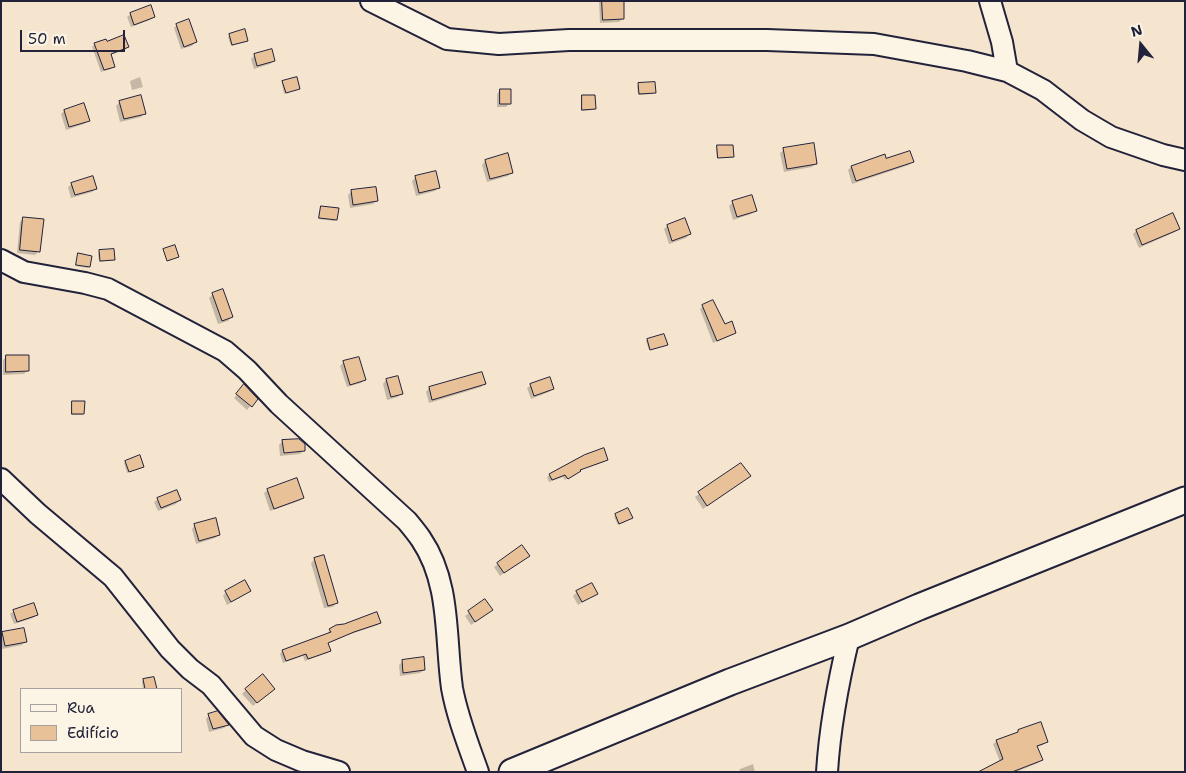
<!DOCTYPE html>
<html>
<head>
<meta charset="utf-8">
<style>
  body { margin:0 }
  #map { position:relative; width:1186px; height:773px; overflow:hidden; background:#f6e5ce; font-family:"Shantell Sans",sans-serif }
  canvas { display:block }
  .frame { position:absolute; inset:0; border:2px solid #22223b; pointer-events:none }
  .legend { position:absolute; left:20px; top:688px; width:162px; height:65px; box-sizing:border-box; background:#fcf5e5; border:1px solid #a5a1a1; margin:0; padding:6px 9px; list-style:none; font-size:15px; color:#22223b }
  .legend li { display:flex; align-items:center; gap:10px; height:25px }
  .legend b { width:25px; border:1px solid #a5a1a1 }
  .north { position:absolute; left:1116px; top:20px; width:50px; height:50px; -webkit-text-stroke:4px #fcf5e5; paint-order:stroke; rotate:343deg; font-size:14px; font-weight:700; line-height:20px; text-align:center; color:#22223b }
  .north::after { content:''; display:block; margin:auto; width:18px; height:22px; background:#22223b; clip-path:polygon(50% 0,100% 100%,50% 72%,0 100%) }
  .scale { position:absolute; left:20px; top:30px; width:105px; height:22px; box-sizing:border-box; border:2px solid #22223b; border-top:0; padding-left:6px; font-size:15px; line-height:18px; white-space:nowrap; color:#22223b; -webkit-text-stroke:4px #fcf5e5; paint-order:stroke }
</style>
</head>
<body>
<div id="map">
<canvas width="1186" height="773"></canvas>
<div class="frame"></div>
<ul class="legend">
<li><b style="height:6px;background:#fcf5e5"></b>Rua</li>
<li><b style="height:14px;background:#e9c199"></b>Edifício</li>
</ul>
<div class="north">N</div>
<div class="scale">50 m</div>
</div>
<script>
const g = document.querySelector('canvas').getContext('2d');
g.lineJoin = 'round';
function fillPath(path, color) {
  g.fillStyle = color;
  g.fill(path, 'evenodd');
}
function strokePath(path, color, width, dash) {
  g.strokeStyle = color;
  g.lineWidth = width;
  g.lineCap = dash ? 'butt' : 'round';
  g.setLineDash(dash || []);
  g.stroke(path);
}
fillPath(new Path2D(`
  M599,1H622L623,18L619,22L600,23Z
  M131,14L154,17L150,20L131,27L127,17Z
  M177,25L195,42L192,46L181,49L174,28Z
  M230,35L247,41L231,46L228,37Z
  M95,44L127,47L125,50L110,55L114,66L111,69L101,72L92,47Z
  M255,55L274,61L270,64L254,69L251,59Z
  M140,77L143,87L132,90L130,81Z
  M283,82L299,89L284,94L282,84Z
  M639,84L654,92L653,94L638,95L637,86Z
  M500,90L510,103L506,107H497V94Z
  M582,96L594,109L593,110L581,111V98Z
  M120,102L144,113L141,117L120,122L116,106Z
  M64,111L88,121L84,124L66,130L61,114Z
  M718,147L732,157L731,158H717L716,148Z
  M784,150L816,163L812,167L784,172L780,153Z
  M884,156L885,160L912,162L909,165L852,184L848,170L851,167Z
  M485,161L512,172L508,176L487,182L482,165Z
  M416,177L439,187L435,191L416,196L412,181Z
  M72,184L95,189L92,192L71,198L68,187Z
  M352,191L376,201L373,204L350,208L348,195Z
  M751,196L755,210L751,214L733,220L729,206L732,203Z
  M321,207L336,219L335,221L318,219Z
  M24,218L39,251L35,255L17,253L20,222Z
  M667,226L689,234L686,238L669,244L664,229Z
  M1179,229L1175,232L1139,248L1133,234L1136,231Z
  M100,251L113,260L99,262L98,253Z
  M78,255L89,267L88,268L75,266Z
  M213,294L231,317L228,321L218,324L209,298Z
  M703,306L724,326L735,332L732,335L713,343L700,309Z
  M647,340L666,345L649,350L646,341Z
  M6,357L27,371L24,374L3,375V360Z
  M344,362L364,380L361,383L347,387L340,366Z
  M481,373L484,384L481,387L429,403L426,392L429,388Z
  M397,377L402,393L398,397L387,400L383,384L386,380Z
  M531,385L553,388L549,392L531,399L527,388Z
  M241,390L256,399L247,410L234,398Z
  M73,402L83,414L82,415H71V404Z
  M283,441L304,450L300,454L280,456L279,445Z
  M607,459L604,462L580,470L565,480L563,477L549,482L547,477L550,475Z
  M126,462L142,467L127,473L124,463Z
  M741,464L749,476L703,509L695,497Z
  M268,490L303,498L299,501L270,511L264,493Z
  M158,499L179,500L176,504L158,511L154,502Z
  M628,510L630,519L618,525L614,517Z
  M195,525L219,535L215,538L196,544L192,529Z
  M315,559L336,603L333,607L324,608L311,563Z
  M525,559L500,576L494,567L498,564Z
  M250,591L227,605L223,596L226,592Z
  M577,592L596,594L578,605L573,596Z
  M485,601L488,613L471,625L465,616Z
  M14,611L37,614L33,618L14,624L10,614Z
  M380,622L378,625L345,636L327,644L330,651L327,653L305,661L303,656L283,663L280,654L282,651L329,634L328,632L330,630Z
  M3,633L25,641L22,645L2,649L1,635Z
  M402,662L424,670L420,673L400,676L399,665Z
  M143,680L155,688L153,689H143L142,682Z
  M246,690L269,692L253,706L242,694Z
  M209,715L227,725L224,728L209,732L206,719Z
  M1018,731L1046,742L1043,745L1037,747L1041,760L1038,763L1016,772H983L1000,762L993,744L997,741L1015,734Z
  M753,764L755,772H739L740,769Z`), '#0003');
const building = new Path2D(`
  M602,1H624V19L603,20Z
  M151,5L155,17L134,25L130,13Z
  M189,19L197,42L184,47L176,24Z
  M245,29L248,41L232,45L229,34Z
  M124,35L129,47L111,54L115,67L104,70L94,43L106,39L107,41Z
  M272,49L275,61L257,66L254,54Z
  M297,77L300,89L286,93L282,81Z
  M655,82L656,93L639,94L638,83Z
  M500,89H511V104H500Z
  M141,95L146,114L124,119L119,101Z
  M582,95H595L596,109L582,110Z
  M84,103L90,121L69,127L64,110Z
  M814,143L817,164L787,169L783,148Z
  M717,145H733L734,157L718,158Z
  M910,151L914,162L856,181L851,166L885,154L886,158Z
  M508,153L513,173L490,179L485,160Z
  M436,171L440,188L419,193L415,176Z
  M93,176L97,189L75,195L71,183Z
  M376,187L378,201L353,205L351,190Z
  M752,195L757,211L737,217L732,201Z
  M321,206L339,208L337,220L319,218Z
  M1173,213L1180,229L1142,245L1136,230Z
  M23,217L44,219L40,252L20,250Z
  M685,218L691,234L672,241L667,225Z
  M175,245L179,257L167,261L163,249Z
  M114,249L115,260L100,261L99,250Z
  M78,253L92,256L90,267L76,265Z
  M223,289L233,317L222,321L212,293Z
  M713,300L725,324L732,321L736,333L717,341L702,305Z
  M664,334L668,345L650,350L647,339Z
  M6,355H29V371L6,372Z
  M359,357L366,380L350,385L343,361Z
  M482,372L486,384L432,400L429,387Z
  M398,376L403,394L391,397L386,379Z
  M550,377L554,389L534,396L530,384Z
  M244,384L258,399L252,407L236,394Z
  M72,401H85L84,414H72Z
  M299,439L305,444V451L284,453L282,440Z
  M604,448L608,460L580,470L581,471L568,479L565,475L552,480L549,474L584,455Z
  M140,455L144,467L129,472L125,461Z
  M741,463L751,476L707,506L698,492Z
  M297,478L304,498L274,509L267,489Z
  M177,490L181,500L161,508L157,498Z
  M628,508L633,518L619,524L615,514Z
  M216,518L220,535L199,541L194,524Z
  M522,545L530,556L504,573L497,563Z
  M324,555L338,603L328,606L314,558Z
  M245,580L251,591L231,602L225,591Z
  M592,583L598,594L582,602L576,591Z
  M485,599L493,610L475,622L468,611Z
  M34,603L38,615L17,622L13,610Z
  M377,612L381,623L354,632L328,643L331,651L308,659L306,654L286,661L282,650L331,632L329,629L336,625L344,624Z
  M24,628L27,642L5,646L2,632Z
  M424,657L425,670L403,673L402,660Z
  M263,674L275,689L257,703L245,689Z
  M154,677L157,689H145L143,679Z
  M218,711L229,725L213,729L208,714Z
  M1041,722L1048,742L1037,746L1043,760L1012,772H978L1003,759L996,740L1018,732V730Z`);
fillPath(building, '#e9c199');
strokePath(building, '#22223b', 1);
const minor = new Path2D(`
  M371,1L447,39L499,44L569,40H767L874,44L967,61L1007,71L1043,90L1082,120L1111,137L1163,155L1185,160
  M990,1L1002,42L1007,71
  M1,260L24,272L85,283L108,289L225,351L247,370L279,404L407,521C412,527 417,533 421,539C451,583 445,638 452,688C457,716 468,744 478,772
  M1,479L38,514L113,577L170,649L190,669L211,685L254,736L276,750L302,761L339,772
  M827,772C830,724 838,683 849,637`);
const major = new Path2D(`
  M512,772L730,682L849,637L919,607L1185,500`);
strokePath(minor, '#22223b', 24);
strokePath(major, '#22223b', 29);
strokePath(minor, '#fcf5e5', 20);
strokePath(major, '#fcf5e5', 25);
</script>
</body>
</html>
